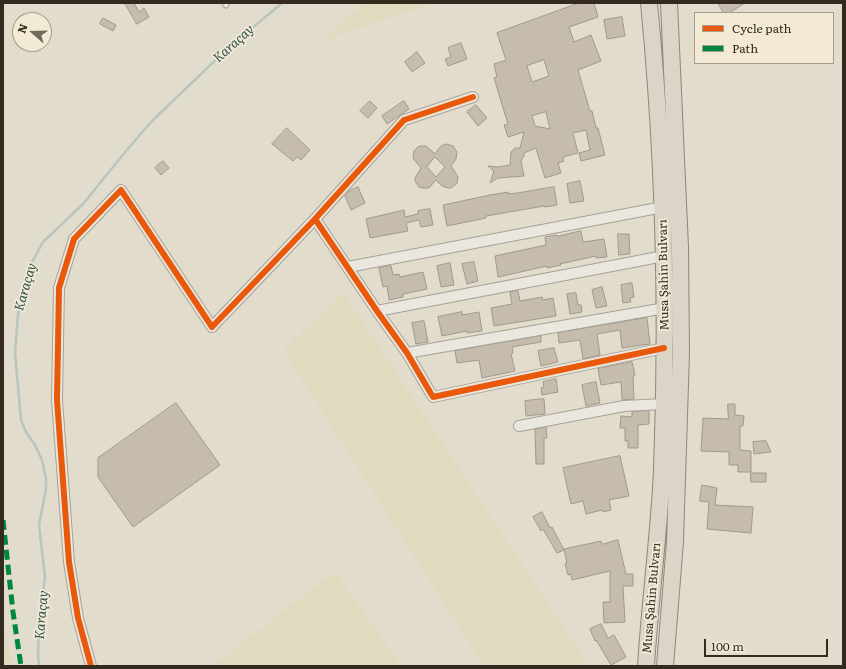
<!DOCTYPE html>
<html>
<head>
<meta charset="utf-8">
<style>
  body { margin:0 }
  #map { position:relative; width:846px; height:669px; overflow:hidden; background:#e2dccd; font-family:Literata,serif }
  canvas { display:block }
  .frame { position:absolute; inset:0; border:4px solid #342a1f; pointer-events:none }
  .legend { position:absolute; left:694px; top:12px; width:140px; height:52px; box-sizing:border-box; background:#f2ead4; border:1px solid #a69d8c; margin:0; padding:5px 7px; list-style:none; font-size:12px; color:#342a1f }
  .legend li { display:flex; align-items:center; gap:8px; height:20px }
  .legend b { width:20px; border:1px solid #a69d8c }
  .north { position:absolute; left:12px; top:12px; width:40px; height:40px; box-sizing:border-box; background:#f2ead4; border:1px solid #a69d8c; border-radius:50%; rotate:290deg; font-size:11px; font-weight:700; line-height:16px; text-align:center; color:#342a1f }
  .north::after { content:''; display:block; margin:auto; width:14px; height:18px; background:#71685c; clip-path:polygon(50% 0,100% 100%,50% 72%,0 100%) }
  .scale { position:absolute; left:704px; top:639px; width:124px; height:18px; box-sizing:border-box; border:2px solid #342a1f; border-top:0; padding-left:5px; font-size:12px; line-height:14px; white-space:nowrap; color:#342a1f; -webkit-text-stroke:3px #f2ead4; paint-order:stroke }
</style>
</head>
<body>
<div id="map">
<canvas width="846" height="669"></canvas>
<div class="frame"></div>
<ul class="legend">
<li><b style="height:5px;background:#e8590c"></b>Cycle path</li>
<li><b style="height:5px;background:#00873e"></b>Path</li>
</ul>
<div class="north">N</div>
<div class="scale">100 m</div>
</div>
<script>
const g = document.querySelector('canvas').getContext('2d');
g.lineJoin = 'round';
function fillPath(path, color) {
  g.fillStyle = color;
  g.fill(path, 'evenodd');
}
function strokePath(path, color, width, dash) {
  g.strokeStyle = color;
  g.lineWidth = width;
  g.lineCap = dash ? 'butt' : 'round';
  g.setLineDash(dash || []);
  g.stroke(path);
}
function write(font, color, halo, rows, align = 'center') {
  g.font = font + ' Literata,serif';
  g.lineWidth = 3.5;
  g.setLineDash([]);
  g.textBaseline = 'middle';
  g.strokeStyle = halo;
  g.fillStyle = color;
  for (const [text, x, y, turn = 0] of rows) {
    g.save();
    g.translate(x, y);
    g.rotate((+turn || 0) * Math.PI / 180);
    g.textAlign = isNaN(turn) ? turn : align;
    if (halo) g.strokeText(text, 0, 0);
    g.fillText(text, 0, 0);
    g.restore();
  }
}
fillPath(new Path2D(`
  M365,3H434L321,41Z
  M343,292L589,666H484L283,350Z
  M335,572L402,666H212Z
  M3,621L13,666H3Z`), '#e0dabf');
strokePath(new Path2D(`
  M39,666L38,653L39,624L45,577L39,525L46,489V479L42,460L35,445L26,432L21,420L15,353L18,314L31,264L43,242L83,204L126,151L151,122L226,50L282,3`), '#b8c6be', 2.5);
const building = new Path2D(`
  M125,3H134L139,12L144,8L149,17L137,24Z
  M579,3H594L598,17L569,27L574,42L591,35L601,61L578,70L590,111H592L596,128H598L605,155L581,161L579,153L590,150L586,130L573,133L578,153L563,157L564,161L558,163L561,173L545,178L536,148L524,153V156L521,161L524,176L498,178L490,183L494,171L488,166L498,167L510,165L511,152L515,148H520L524,132L508,137L504,125L508,124L494,78L497,77L494,64L506,60L497,33ZM544,60L549,76L532,82L527,66ZM546,112L550,129L535,126L532,116Z
  M718,3H745L729,13H724Z
  M622,17L625,36L607,39L604,20Z
  M103,18L116,25L113,31L100,24Z
  M461,43L467,59L448,66L445,59L451,57L448,48Z
  M417,52L425,63L412,72L405,62Z
  M370,101L377,108L368,118L360,111Z
  M404,101L409,109L387,124L382,116Z
  M476,105L487,118L478,126L467,112Z
  M287,128L310,150L301,160L297,157L293,161L272,144Z
  M446,144L453,146L457,152L456,159L451,166L458,177L457,183L451,188H448L442,186L436,180L429,188H422L419,187L415,181V178L421,168L413,158L414,151L419,146H426L435,154L440,147ZM435,157L445,167L436,177L427,167Z
  M163,161L169,168L161,175L155,168Z
  M580,181L584,201L570,203L567,184Z
  M358,187L365,203L351,210L345,196L349,191Z
  M554,187L557,205L545,207L544,206L486,216V218L447,226L443,205L490,195L508,192V194L517,193Z
  M430,209L433,225L421,227L419,220L406,223L408,231L370,238L366,219L404,210L405,217L418,214V211Z
  M581,231L583,242L604,239L607,257L596,258V256L560,264L561,265L547,268V266L498,277L495,256L546,245L545,237L557,235L558,236Z
  M618,234H629L630,254L619,255Z
  M474,262L478,281L467,284L462,264Z
  M450,263L454,285L441,287L437,266Z
  M391,266L393,275L399,274L400,277L423,272L427,289L403,294V297L389,300L387,286L383,287L379,268Z
  M632,283L634,297L630,298L631,302L623,303L621,285Z
  M602,287L607,306L596,308L592,290Z
  M518,291L520,301L542,297L543,300L553,298L556,316L494,326L491,308L512,304L510,292Z
  M576,293L578,305H581L582,312L570,314L567,294Z
  M462,312V315L479,312L482,331L467,333V331L442,336L438,317Z
  M647,318L650,344L622,348L620,330L597,334L600,355L583,359L580,340L559,343L558,333Z
  M424,321L428,342L416,344L412,323Z
  M541,336V342L512,347L513,353L511,354L515,371L482,378L479,360L457,363L455,351Z
  M554,348L558,362L541,366L538,351Z
  M632,362L635,375L633,376L634,399L622,400L621,382L601,385L598,369Z
  M556,379L558,392L542,395L541,388L544,387L543,382Z
  M596,382L600,403L586,406L582,385Z
  M544,399L545,414L526,416L525,401Z
  M176,403L220,465L133,527L98,477V458Z
  M728,404H735V415L744,416L743,426H740V450L751,451V472H738V465H729V452L701,451L703,418L728,419Z
  M649,411V424L638,425V448H628V441H625V428H620L621,416L632,417V412Z
  M546,427L547,438H544V464H536L535,430Z
  M766,441L771,452L754,454L753,442Z
  M620,456L629,496L609,500L611,510L603,512L602,510L586,514L583,501L571,504L563,468Z
  M751,473H766V482H751Z
  M702,485L717,488L715,505L753,507L751,533L707,529L709,502L700,501Z
  M542,512L550,528L552,527L564,550L557,553L543,529L541,531L533,517Z
  M618,540L626,574H633V586H623L625,622L604,623L603,602H610V571L572,580L571,574L568,575L565,564L567,563L564,549L601,541L602,544Z
  M601,624L608,638L614,635L626,657L611,665L596,640L595,641L590,629Z`);
fillPath(building, '#c5bcae');
strokePath(building, '#a1988d', 1);
const service = new Path2D(`
  M225,3L226,5`);
const minor = new Path2D(`
  M315,219L377,311L407,353L433,397L664,348
  M348,267L663,207
  M377,311L664,256
  M407,353L665,308
  M519,426L624,406L664,404
  M91,666L78,618L69,562L57,400L59,288L74,239L121,190L212,327L315,219L404,120L473,97`);
const trunk = new Path2D(`
  M646,666C650,600 659,535 662,470C668,314 664,158 649,3
  M665,666L675,542L681,353L680,247L669,3`);
strokePath(service, '#a7a196', 7);
strokePath(minor, '#a7a196', 12);
strokePath(trunk, '#8d877d', 18);
strokePath(service, '#eae7de', 5);
strokePath(minor, '#eae7de', 10);
strokePath(trunk, '#dad5c7', 16);
strokePath(new Path2D(`
  M3,520L13,612L21,666`), '#00873e', 5, [10, 5]);
strokePath(new Path2D(`
  M315,219L377,311L407,353L433,397L664,348
  M91,666L78,618L69,562L57,400L59,288L74,239L121,190L212,327L315,219L404,120L473,97`), '#e8590c', 6);
write('12px', '#342a1f', '#f2ead4', [
  ["Musa Şahin Bulvarı",664,275,-91],
  ["Musa Şahin Bulvarı",652,598,-85]
]);
write('italic 13px', '#305352', '#f2ead4', [
  ["Karaçay",234,44,-42],
  ["Karaçay",26,287,-74],
  ["Karaçay",42,615,-85]
]);
</script>
</body>
</html>
